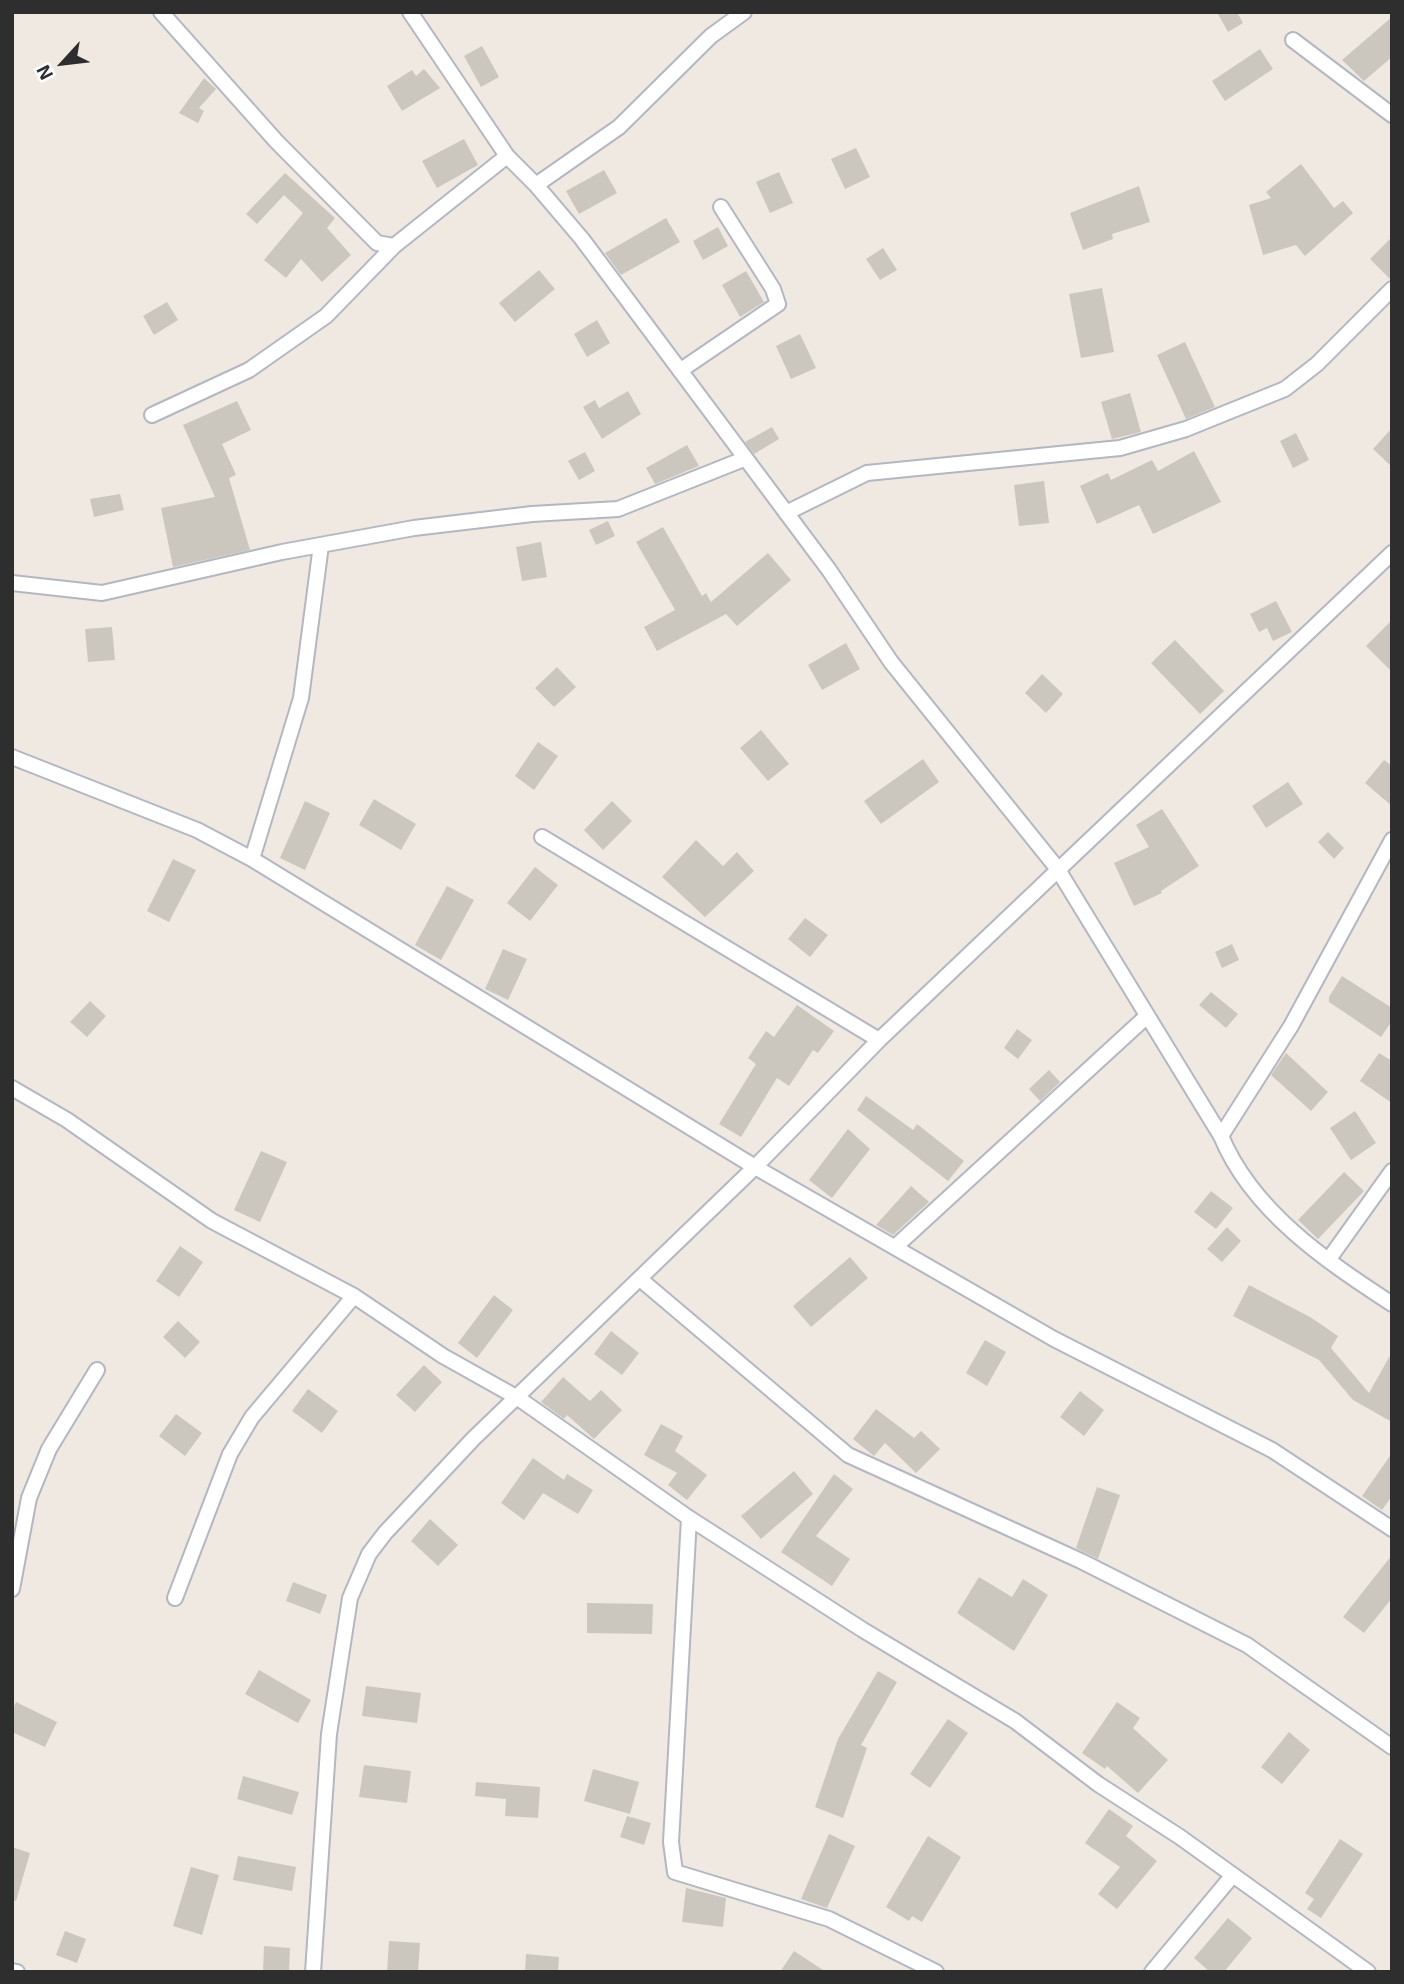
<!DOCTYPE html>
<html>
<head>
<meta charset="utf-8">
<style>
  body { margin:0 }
  #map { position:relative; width:1404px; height:1984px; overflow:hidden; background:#efe9e1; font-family:"Exo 2",sans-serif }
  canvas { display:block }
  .frame { position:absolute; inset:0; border:14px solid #2e2e2e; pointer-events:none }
  .north { position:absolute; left:28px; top:28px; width:70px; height:70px; -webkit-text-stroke:5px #fff; paint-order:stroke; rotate:243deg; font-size:19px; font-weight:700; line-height:28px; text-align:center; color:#2e2e2e }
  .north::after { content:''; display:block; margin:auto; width:24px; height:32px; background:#2e2e2e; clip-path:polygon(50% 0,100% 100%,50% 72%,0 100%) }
</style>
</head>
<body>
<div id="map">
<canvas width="1404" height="1984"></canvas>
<div class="frame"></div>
<div class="north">N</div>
</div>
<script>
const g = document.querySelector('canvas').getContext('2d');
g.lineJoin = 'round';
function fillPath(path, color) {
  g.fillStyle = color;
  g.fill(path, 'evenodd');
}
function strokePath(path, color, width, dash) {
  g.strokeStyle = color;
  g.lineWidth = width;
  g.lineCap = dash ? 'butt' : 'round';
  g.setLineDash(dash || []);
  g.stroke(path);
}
fillPath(new Path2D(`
  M1217,12H1237L1243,23L1228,32Z
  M1392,17V57L1364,81L1342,60Z
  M482,46L499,77L481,87L464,56Z
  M1260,49L1273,69L1225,101L1212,81Z
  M424,69L440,88L402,111L387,86L412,70L416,76Z
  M204,78L216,89L199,108L204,111L198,123L179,113Z
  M464,139L478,165L437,188L422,161Z
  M856,148L870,177L845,189L831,159Z
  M1301,164L1334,208L1343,201L1353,213L1305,256L1296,245L1263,255L1249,205L1271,198L1266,192Z
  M604,170L617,193L579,214L566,191Z
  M779,172L793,203L770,213L756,182Z
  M285,173L335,218L327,228L351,255L322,282L301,259L286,278L264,260L303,213L284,195L257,224L246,214Z
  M1139,186L1150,222L1112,234L1113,239L1083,250L1070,213Z
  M666,218L680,242L621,275L605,253Z
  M718,227L728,246L703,260L693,241Z
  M1392,237V280H1391L1370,259Z
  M883,248L897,270L880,280L866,259Z
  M539,270L555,289L515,322L499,303Z
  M746,271L764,302L740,317L722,285Z
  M1102,288L1114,352L1081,358L1069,294Z
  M167,302L178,320L154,335L143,316Z
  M597,320L610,343L587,357L574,334Z
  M800,334L816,368L791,379L776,346Z
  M1185,342L1215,407L1186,419L1157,355Z
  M628,391L641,414L602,439L583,407L595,400L599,408Z
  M1130,393L1141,432L1112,439L1101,402Z
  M237,401L251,430L222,444L236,475L229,478L250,550L173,567L161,508L215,497L183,425Z
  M772,427L779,439L754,454L745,442Z
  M1392,428V467L1373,449Z
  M1296,433L1309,460L1293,468L1280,441Z
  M687,445L699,466L655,484L646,468Z
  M1194,451L1221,502L1153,534L1139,505L1097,524L1080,486L1108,473L1111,480L1152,460L1158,471Z
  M585,452L595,471L579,480L568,461Z
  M1044,481L1049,523L1019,526L1014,485Z
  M120,494L124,510L94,517L90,499Z
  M608,521L615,536L596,545L589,530Z
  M663,527L702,596L706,593L711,602L768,553L791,580L737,626L726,614L657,651L644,627L675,610L636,542Z
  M541,542L547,577L522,581L516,547Z
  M1276,601L1292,632L1273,641L1267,628L1259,632L1250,614Z
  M1392,620V672L1366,646Z
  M112,627L115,660L88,662L85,629Z
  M1175,640L1224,691L1200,714L1151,663Z
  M846,643L860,669L822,690L808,665Z
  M557,667L576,687L554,707L535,688Z
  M1042,674L1063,694L1046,713L1025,693Z
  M761,730L789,764L768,781L740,748Z
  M538,742L558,756L534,790L515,776Z
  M923,759L939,782L881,824L864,801Z
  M1384,760L1392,766V806L1365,783Z
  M1288,782L1303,804L1266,828L1252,806Z
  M374,799L416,824L401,850L359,825Z
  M305,801L330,813L305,870L280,858Z
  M612,801L632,821L603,850L584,830Z
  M1162,809L1199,866L1161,891L1162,893L1134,906L1114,863L1149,847L1136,825Z
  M1328,832L1344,848L1334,859L1318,842Z
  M696,840L723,866L737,852L754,871L705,917L662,877Z
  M173,859L196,870L169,922L147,911Z
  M535,867L558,885L530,921L507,903Z
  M447,886L474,900L441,960L415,945Z
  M805,918L828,935L810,957L788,939Z
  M1232,944L1239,960L1222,968L1215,952Z
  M503,949L527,959L508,1000L485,989Z
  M1342,976L1392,1008V1021L1381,1037L1329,1002V997Z
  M1211,992L1238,1014L1226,1028L1199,1005Z
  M90,1001L106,1016L87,1037L70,1022Z
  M797,1005L834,1031L818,1053L813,1050L789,1086L777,1078L741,1137L719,1124L756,1064L748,1058L766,1031L774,1037Z
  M1017,1029L1032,1040L1018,1059L1004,1048Z
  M1286,1053L1328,1092L1311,1111L1271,1075Z
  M1379,1053L1392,1061V1103L1360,1081Z
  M1049,1070L1060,1082L1040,1101L1029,1089Z
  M866,1096L913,1130L917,1124L964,1161L948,1181L857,1110Z
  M1355,1111L1376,1143L1351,1160L1330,1128Z
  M848,1129L870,1149L832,1198L809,1180Z
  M261,1151L287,1162L260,1222L234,1210Z
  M1344,1172L1364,1191L1318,1239L1298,1220Z
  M911,1186L929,1202L893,1235L876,1225Z
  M1211,1191L1233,1208L1216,1229L1194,1212Z
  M1227,1227L1241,1241L1222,1262L1207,1249Z
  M180,1246L203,1262L179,1297L156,1281Z
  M850,1257L868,1278L811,1327L793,1306Z
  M1249,1285L1310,1317L1338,1336L1331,1348L1369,1393L1392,1352V1422L1353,1400L1319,1360L1233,1316Z
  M494,1295L513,1310L477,1358L458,1343Z
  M178,1321L200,1342L185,1358L163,1337Z
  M611,1331L639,1353L622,1375L594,1354Z
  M985,1340L1006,1352L987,1386L966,1373Z
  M424,1365L442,1382L415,1412L396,1395Z
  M563,1377L590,1401L601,1390L622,1410L594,1439L567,1415L564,1419L541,1402Z
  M308,1389L338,1411L322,1433L292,1411Z
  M1080,1391L1104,1410L1084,1436L1060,1417Z
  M876,1409L914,1438L921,1431L940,1449L916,1473L885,1443L874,1456L853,1439Z
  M176,1414L202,1433L185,1456L159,1436Z
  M661,1424L683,1436L675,1451L707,1475L687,1500L668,1485L677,1473L644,1455Z
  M1392,1453V1496L1382,1510L1362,1496Z
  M533,1458L564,1480L567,1474L593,1490L578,1514L543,1493L524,1520L501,1503Z
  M794,1471L813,1494L761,1539L741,1516Z
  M834,1474L853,1489L816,1536L850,1559L832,1586L781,1552Z
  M1097,1487L1120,1495L1098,1559L1076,1548Z
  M430,1519L458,1545L438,1566L411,1541Z
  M1392,1555V1598L1364,1633L1343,1617Z
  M979,1577L1012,1597L1023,1579L1048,1595L1014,1651L957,1613Z
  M293,1582L327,1595L320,1614L286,1601Z
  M587,1603L653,1604L652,1634L587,1633Z
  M259,1670L311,1700L298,1723L245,1694Z
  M878,1671L897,1682L861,1745L867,1748L843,1818L815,1807L838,1739Z
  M366,1686L421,1693L417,1723L362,1716Z
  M16,1702L57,1722L45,1747L12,1732V1711Z
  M1117,1702L1140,1718L1133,1728L1168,1760L1138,1793L1107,1766L1105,1769L1082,1753Z
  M948,1719L968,1733L930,1788L910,1774Z
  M1289,1732L1310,1750L1282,1784L1261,1767Z
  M364,1765L411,1771L407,1803L359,1797Z
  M593,1769L639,1782L630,1814L584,1801Z
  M243,1776L299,1792L292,1815L237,1799Z
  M476,1782L540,1787L538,1818L505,1816L506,1799L475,1796Z
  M1109,1809L1133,1826L1126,1836L1157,1861L1117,1909L1098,1894L1120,1867L1085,1843Z
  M627,1816L651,1823L644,1845L620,1837Z
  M829,1834L855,1846L827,1908L801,1899Z
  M928,1836L961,1857L922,1922L912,1916L909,1921L886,1907Z
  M1340,1839L1363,1854L1321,1918L1307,1909L1314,1899L1305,1893Z
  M12,1847L30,1853L16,1901L12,1900Z
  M238,1856L296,1867L292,1891L233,1880Z
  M191,1867L219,1875L202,1935L173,1926Z
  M686,1888L726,1898L723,1927L682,1922Z
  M1228,1918L1252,1938L1224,1972H1210L1194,1958Z
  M65,1931L86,1939L77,1963L56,1955Z
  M389,1941L420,1943L418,1972H387Z
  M264,1946L290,1948L289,1972H263Z
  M794,1951L826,1972H780Z
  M526,1954L559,1957L558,1972H525Z`), '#cbc7bf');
const minor = new Path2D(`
  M161,12L276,141L377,243L394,246L507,156
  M410,12L507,156L536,185L582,239L829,570L891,662L1057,868L1221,1136C1252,1211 1326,1261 1392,1304
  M1293,40L1392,115
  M536,185L619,127L711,36L744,12
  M681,370L778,304L773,289L721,207
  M152,415L249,370L326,316L394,246
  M786,513L867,473L1120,448L1186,429L1285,389L1317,364L1392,289
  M12,583L102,593L282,552L414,528L532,514L618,509L744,459
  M12,757L197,830L252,859L755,1167L1054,1339L1272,1450L1392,1529
  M542,837L879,1040
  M252,859L301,698L321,545
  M12,1088L67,1120L212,1221L354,1296L443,1356L518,1398L689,1518L863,1630L1015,1721L1098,1784L1180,1837L1368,1972
  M1221,1136L1291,1026L1392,840
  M895,1247L1147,1016
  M1329,1259L1392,1171
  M640,1279L848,1455L1081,1561L1247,1645L1392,1747
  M689,1518L671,1842L675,1872L829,1919L936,1972
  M12,1589L29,1498L49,1449L97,1370
  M175,1598L230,1454L252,1417L354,1296
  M12,1971L17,1972
  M313,1972L329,1734L350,1598L369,1554L385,1533L473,1439L755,1167L879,1040L1392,553
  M1152,1972L1233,1875`);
strokePath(minor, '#b4b7c1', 18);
strokePath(minor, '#fff', 14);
</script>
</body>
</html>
